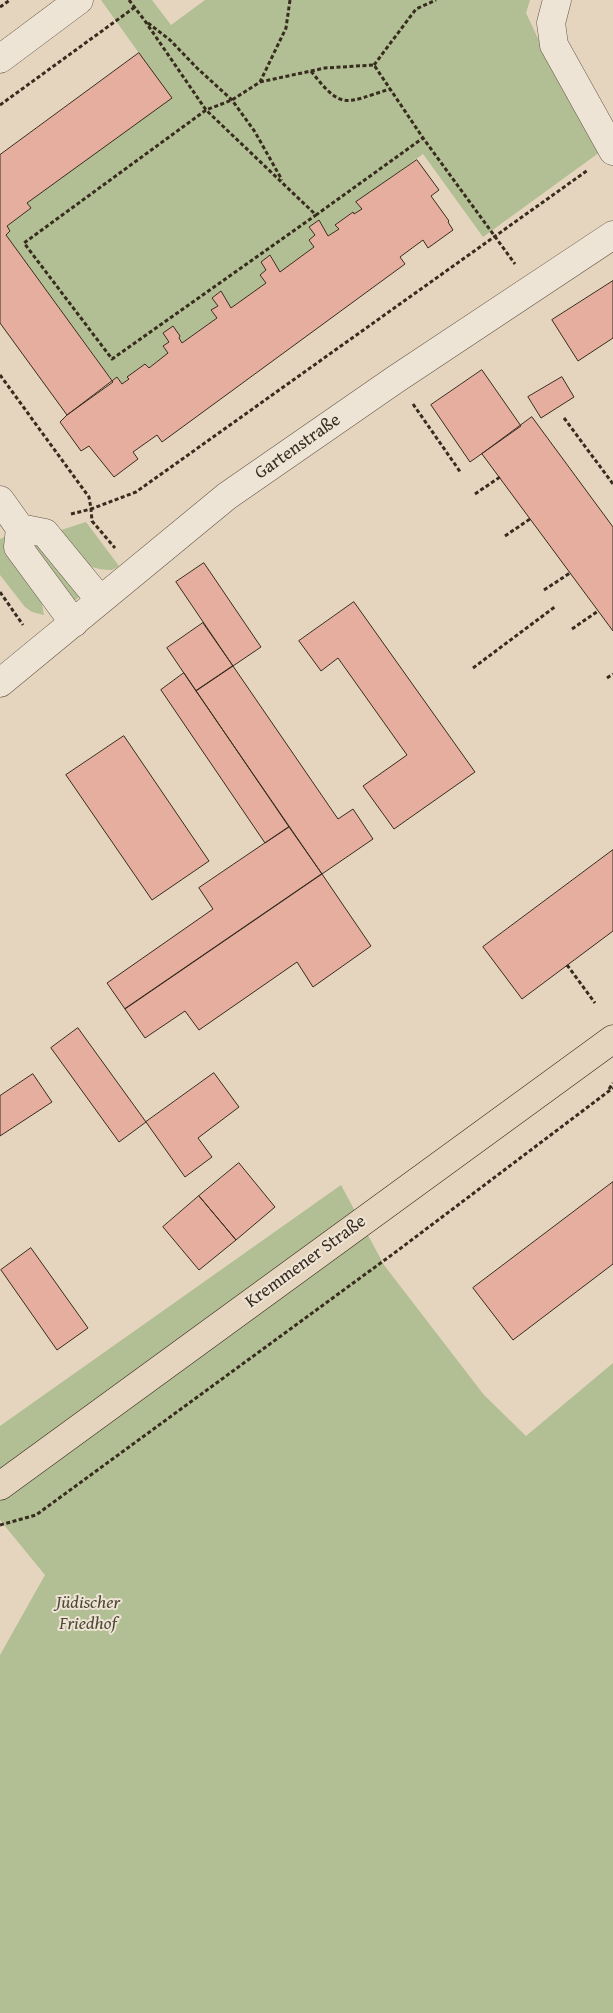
<!DOCTYPE html>
<html>
<head>
<meta charset="utf-8">
<style>
  body { margin:0 }
  canvas { display:block; background:#e5d5be }
</style>
</head>
<body>
<canvas width="613" height="2013"></canvas>
<script>
const g = document.querySelector('canvas').getContext('2d');
g.lineJoin = 'round';
function fillPath(path, color) {
  g.fillStyle = color;
  g.fill(path, 'evenodd');
}
function strokePath(path, color, width, dash) {
  g.strokeStyle = color;
  g.lineWidth = width;
  g.lineCap = dash ? 'butt' : 'round';
  g.setLineDash(dash || []);
  g.stroke(path);
}
function write(font, color, halo, rows, align = 'center') {
  g.font = font + ' "Gentium Book Plus",serif';
  g.lineWidth = 4;
  g.setLineDash([]);
  g.textBaseline = 'middle';
  g.strokeStyle = halo;
  g.fillStyle = color;
  for (const [text, x, y, turn = 0] of rows) {
    g.save();
    g.translate(x, y);
    g.rotate((+turn || 0) * Math.PI / 180);
    g.textAlign = isNaN(turn) ? turn : align;
    if (halo) g.strokeText(text, 0, 0);
    g.fillText(text, 0, 0);
    g.restore();
  }
}
fillPath(new Path2D(`
  M101,0H152L171,25L205,0H530L526,13L552,68L600,152L483,237L423,154L357,202L362,209L354,214L352,212L336,224L339,229L328,236L319,220L309,227L315,235L309,240L314,247L280,272L271,255L261,262L266,270L260,275L266,283L231,308L221,291L212,298L218,306L211,311L217,318L182,343L179,338L180,336L173,326L163,333L169,342L163,346L168,353L149,368L145,364L128,377L129,379L122,384L117,377L112,380L6,235L10,231L7,226L30,209L27,203L171,98Z
  M86,522L119,566L112,570C80,570 76,554 58,531Z
  M32,535L80,593L79,597L73,602L28,539Z
  M5,537L40,594L44,615L32,612L25,607L0,575V539Z
  M341,1185L384,1265L484,1395L526,1436L613,1363V2013H0V1655L45,1575L0,1520V1426Z`), '#b2be93');
const building = new Path2D(`
  M139,53L172,98L27,203L31,208L7,226L10,231L6,235L113,382L67,415L0,323V155Z
  M417,160L439,190L431,196L449,221L448,222L453,230L428,248L423,240L400,257L405,264L162,442L157,435L133,452L138,459L114,477L89,446L81,451L60,422L67,415L117,377L122,384L129,379L127,377L145,364L149,368L168,353L163,346L169,342L163,333L173,326L180,336L179,338L182,343L217,318L211,310L218,306L212,298L221,291L231,308L266,283L260,275L266,270L261,262L270,255L280,272L314,247L309,240L315,235L309,227L319,220L328,236L339,229L335,225L353,212L354,214L362,209L356,202Z
  M613,281V338L578,361L552,320Z
  M482,370L521,426L470,462L431,405Z
  M562,377L574,397L541,418L528,397Z
  M532,417L613,527V631L482,454Z
  M204,563L261,647L233,666L176,582Z
  M354,602L475,772L394,829L363,786L407,755L338,658L321,671L299,641Z
  M203,623L233,666L196,691L167,648Z
  M233,666L338,819L353,809L373,839L322,874L196,691Z
  M184,673L289,827L265,843L161,690Z
  M124,736L209,861L152,900L66,775Z
  M289,827L322,874L125,1009L107,983L213,909L199,888Z
  M613,850V931L522,999L483,947Z
  M322,874L371,946L313,987L297,962L199,1030L185,1011L145,1038L125,1009Z
  M78,1028L146,1122L119,1142L51,1048Z
  M214,1073L239,1107L198,1138L212,1157L185,1177L146,1122Z
  M33,1074L52,1102L0,1136V1096Z
  M239,1163L275,1207L236,1240L199,1196Z
  M613,1182V1264L513,1340L473,1288Z
  M199,1196L236,1240L199,1270L163,1227Z
  M31,1248L88,1328L57,1350L1,1270Z`);
fillPath(building, '#e5ae9e');
strokePath(building, '#382c1f', 1);
const minor = new Path2D(`
  M557,0L551,23L554,45L613,151
  M0,59L79,0
  M0,500L20,528L18,547L74,623
  M20,528L45,533L100,600
  M0,683L227,496L396,379L613,235`);
const major = new Path2D(`
  M0,1486L613,1039`);
strokePath(minor, '#635647', 29);
strokePath(major, '#382c1f', 29);
strokePath(new Path2D(`
  M129,0L145,21L206,110L316,215L423,138
  M290,0L286,28L260,82L232,100L206,110L24,243L112,359L316,215
  M0,7L10,0
  M148,23L170,40L197,68L232,100L255,132L282,180
  M374,65L416,9L436,0
  M311,71C342,111 345,103 390,89
  M260,82L325,68L374,65L423,138L515,264
  M0,105L135,7
  M0,375L89,497L91,509L136,492L588,170
  M413,404L461,473
  M564,418L613,484
  M475,494L500,477
  M71,514L91,509L92,521L115,548
  M505,536L530,519
  M544,590L570,573
  M0,592L23,625
  M572,629L598,611
  M473,668L556,606
  M607,678L613,674
  M567,965L595,1003
  M609,1089L613,1083
  M0,1525L36,1515L397,1251L613,1088`), '#382c1f', 3, [4, 2.5]);
strokePath(minor, '#eee4d5', 28);
strokePath(major, '#e5d5be', 28);
write('18px', '#382c1f', '#eee4d5', [
  ["Gartenstraße",298,447,-35],
  ["Kremmener Straße",306,1262,-36]
]);
write('italic 18px', '#504936', '#eee4d5', [
  ["Jüdischer",88,1603],
  ["Friedhof",88,1624]
]);
</script>
</body>
</html>
